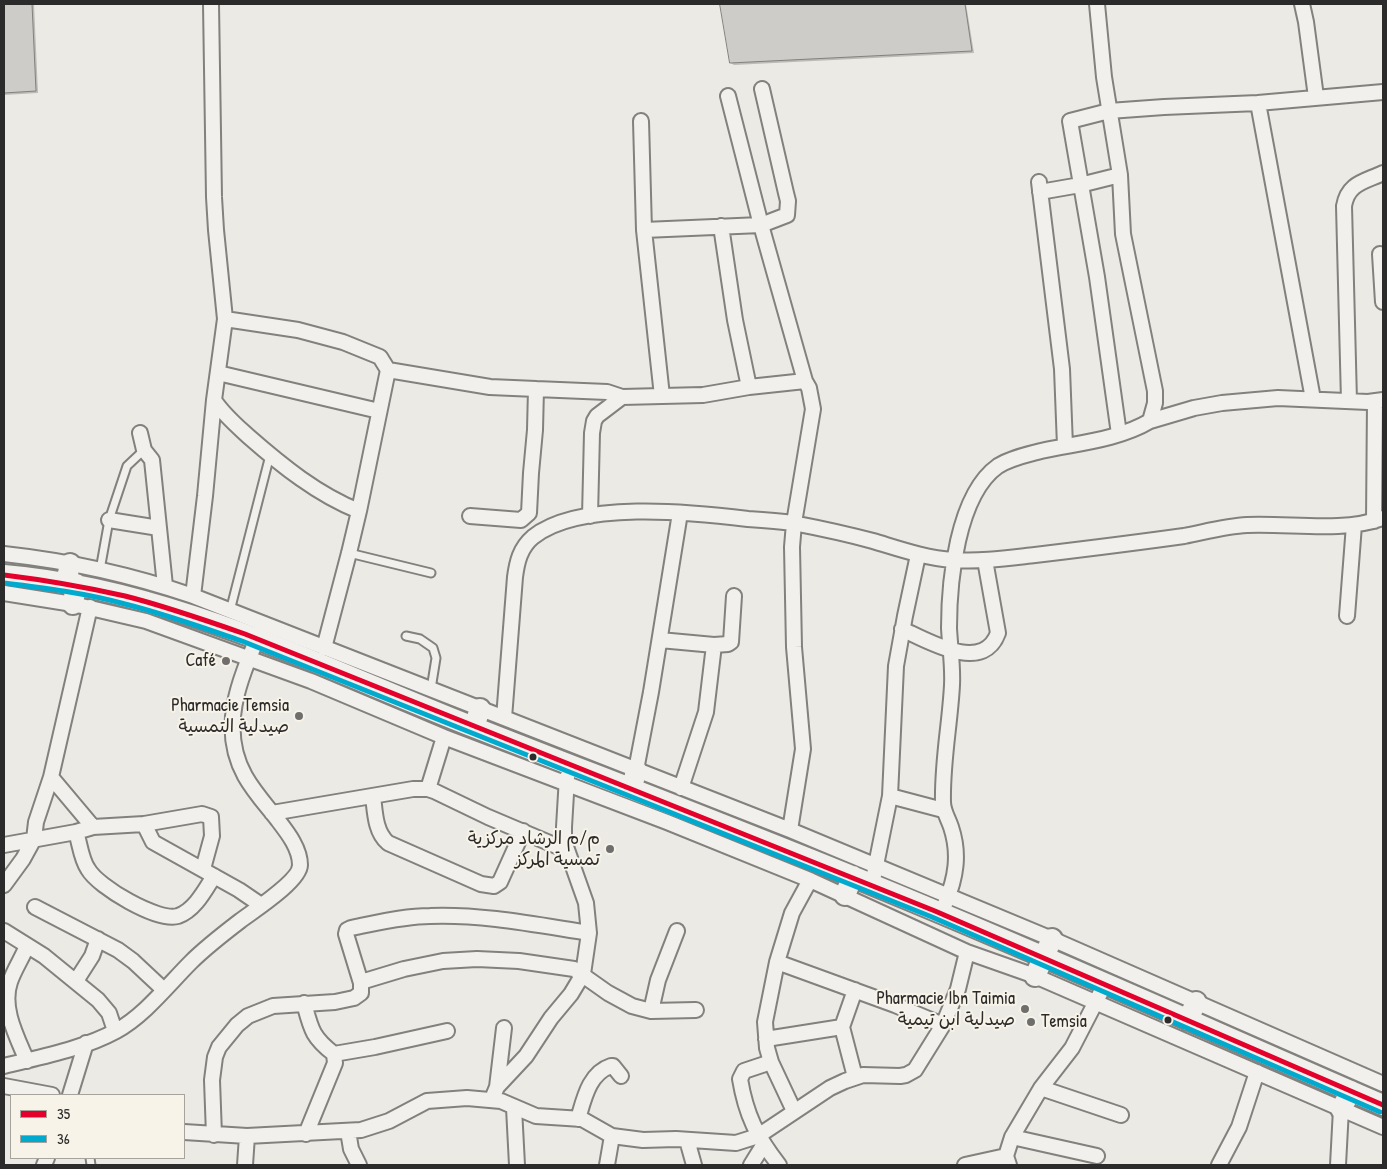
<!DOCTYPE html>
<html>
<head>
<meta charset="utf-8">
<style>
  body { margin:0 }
  #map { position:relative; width:1387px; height:1169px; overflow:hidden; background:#eceae4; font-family:"Patrick Hand",sans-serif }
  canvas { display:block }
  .frame { position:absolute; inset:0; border:5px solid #2b2b2b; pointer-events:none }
  .legend { position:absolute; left:10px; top:1094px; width:175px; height:65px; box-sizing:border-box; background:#f7f3e8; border:1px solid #a5a39c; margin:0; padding:6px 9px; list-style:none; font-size:15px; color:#2b2b2b }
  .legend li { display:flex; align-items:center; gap:10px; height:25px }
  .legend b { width:25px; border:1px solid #a5a39c }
</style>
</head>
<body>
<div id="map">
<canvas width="1387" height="1169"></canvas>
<div class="frame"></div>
<ul class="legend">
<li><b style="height:6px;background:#e4002b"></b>35</li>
<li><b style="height:6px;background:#00a9ce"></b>36</li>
</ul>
</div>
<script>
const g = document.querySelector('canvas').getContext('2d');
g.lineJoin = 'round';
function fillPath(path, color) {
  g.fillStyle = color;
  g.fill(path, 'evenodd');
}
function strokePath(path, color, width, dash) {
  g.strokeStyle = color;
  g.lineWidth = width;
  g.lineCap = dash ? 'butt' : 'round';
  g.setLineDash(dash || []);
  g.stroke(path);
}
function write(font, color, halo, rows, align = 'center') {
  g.font = font + ' "Patrick Hand","Playpen Sans Arabic",sans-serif';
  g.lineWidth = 4;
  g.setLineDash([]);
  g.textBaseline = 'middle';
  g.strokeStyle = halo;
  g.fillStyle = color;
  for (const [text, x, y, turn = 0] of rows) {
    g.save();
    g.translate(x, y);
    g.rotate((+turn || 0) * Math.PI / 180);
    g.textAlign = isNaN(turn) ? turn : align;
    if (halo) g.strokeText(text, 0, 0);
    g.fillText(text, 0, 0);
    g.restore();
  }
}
fillPath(new Path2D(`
  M4,4H34L38,93L4,95Z
  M721,4H966L974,53L734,65L731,63Z`), '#0003');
const building = new Path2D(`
  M4,4H32L36,91L4,93Z
  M720,4H965L972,51L730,63Z`);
fillPath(building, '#ceccc8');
strokePath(building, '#82817e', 1);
const service = new Path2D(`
  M349,553L431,573
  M100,570L109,520L127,466L144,450
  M230,611L270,455
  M406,636L420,639L433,648L436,658L431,689
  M90,1158L91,1165`);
const minor = new Path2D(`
  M211,4L214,197L216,230L225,319L214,400C223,414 236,425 248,436C281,465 318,495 359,511L349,553L324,648
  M1302,4L1306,22L1316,97
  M728,96L761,225L805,381L809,388L813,409L794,523L792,547L794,647L803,749L790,830
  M1258,103L1383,92
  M641,121L644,230L761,225L787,215L788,201L786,193L762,89
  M1039,182L1062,369L1065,446
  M1040,192L1080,185L1120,175
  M721,226L735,320L749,387L805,381
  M1380,254L1383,302
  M225,319L298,330L343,342L380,357L388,370L490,387L536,389L535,430L531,473L529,513L521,520L470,516
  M218,373L379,411
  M536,389L607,392L622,397
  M662,396L703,395L749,387
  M1349,401L1344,206C1348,183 1364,182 1383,173
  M1150,421L1194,408L1222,403L1278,398L1368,402L1383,400
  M140,433L144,450L152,460L165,586
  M1119,434L1097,277L1070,121L1109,111L1164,107L1258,103L1313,399
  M359,511L388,370
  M590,516L592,433L594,421L597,416L622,397L662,396L644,230
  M109,520L159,528
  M1374,521L1375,401
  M4,554C68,561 132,575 193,596L790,830L1052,939L1383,1084
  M4,593L73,604L146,621L311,681L444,737L667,822L810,880L967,952L1035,976L1383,1127
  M193,596L205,496L214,400
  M90,607L51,777L93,827L76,832C80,844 81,859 88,869C98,887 158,922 178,916C195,910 205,890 214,876
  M1347,616L1354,525
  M902,629C928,641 983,674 998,633L985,560
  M660,640L714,645L706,712L681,788
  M714,645L728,644L731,642L734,596
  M504,718L515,577C517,562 520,548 533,537C579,500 692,512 748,519C763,520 778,521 793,523C819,528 847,534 873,541C900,549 925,558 953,560C980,562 1008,558 1035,555C1085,549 1134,543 1184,536C1205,532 1226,526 1247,525C1292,523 1340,533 1383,518
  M636,770L651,692L680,513
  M428,789L444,737
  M373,796C375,812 375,832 388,843L481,884L494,886L500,882L523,831
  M890,796L943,810
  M272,813L413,789H428L434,791L488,817L566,850
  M144,824L202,814L211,817L212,836L203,869
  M93,827L144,824L153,842L239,890L261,905
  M4,845L76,832
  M874,875L890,796L896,666L905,616L918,555
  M4,885L23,859L34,839L36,822L51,777
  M945,904C956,878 960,854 951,827C948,818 943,811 943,802C942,762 950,724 952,685C953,666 950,647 949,628C949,582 957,495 998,466C1011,458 1026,455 1041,451C1077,443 1118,440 1150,421L1155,403V391L1123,234L1120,175L1104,77L1097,4
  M35,907L118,950L133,961L164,990
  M4,931L44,956L98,1000L109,1013L115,1031
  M27,946C22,958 14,970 10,982C1,1008 17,1037 27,1061
  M777,962L895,1005L943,1025
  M76,981L92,956L98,939
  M361,982L404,969L443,961L477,959L519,961L574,969L608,993L632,1006L651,1011L696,1010
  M855,990L842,1027L855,1077
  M304,1003C311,1029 312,1037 334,1054L335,1063L306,1134
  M651,1011L658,980L677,931
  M766,1039L842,1027
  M334,1054L375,1047L447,1031
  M771,1062L744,1071L740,1079C746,1115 757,1137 779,1165
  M4,1066C40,1057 83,1049 116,1031C144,1016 168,985 191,962C206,947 223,934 240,921C253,911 300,881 300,865C300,848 287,832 277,819C266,805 254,792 245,776C218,727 240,679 260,632
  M4,1086L52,1095
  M497,1087L504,1028
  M1041,1088L1121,1115
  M70,1095L86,1043
  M492,1099L497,1087L526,1056L551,1018L571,994L583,974L589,933L586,903L564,841V827L567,777
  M514,1108L517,1165
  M794,1111L771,1062L767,1048L765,1022L777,962L792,913L810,880
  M578,1119C584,1099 589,1073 611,1066H613L621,1076
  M348,1131L351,1149L359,1165
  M184,1132L247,1136L361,1130L389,1121L427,1101L467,1098L501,1101L536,1116L582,1119L612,1136L643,1140L676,1139L736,1143L758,1136L830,1088L845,1081L863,1075L900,1076L906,1075L915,1070L943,1025L958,989L967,952
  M214,1135L212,1080L215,1057L219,1047L237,1025L248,1016L273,1006L335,1002L354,998L361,993V983L346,934L347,930L351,928C377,923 404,916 430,916C483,914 537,925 589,933
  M1012,1137L1097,1156
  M687,1140L694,1165
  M44,1165L47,1158
  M245,1165L247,1136
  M607,1165L612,1136
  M751,1165L764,1144
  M965,1165L1006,1156
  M1009,1165L1006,1156L1012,1137L1041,1088L1072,1048L1105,984
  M1219,1165L1239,1127L1257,1072
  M1338,1165L1341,1109`);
const secondary = new Path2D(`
  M4,575C171,589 322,668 476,728C608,780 740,830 871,884C1043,954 1212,1031 1383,1105
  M66,583L70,564
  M73,604L76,584
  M474,727L480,709
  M632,789L636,770
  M845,895L853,876
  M1035,976L1052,939
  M1188,1020L1196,1002
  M1341,1109L1351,1091`);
strokePath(service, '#82817e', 11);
strokePath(minor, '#82817e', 18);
strokePath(secondary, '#82817e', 24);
strokePath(service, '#f1f0ec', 7);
strokePath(minor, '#f1f0ec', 14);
strokePath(secondary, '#f1f0ec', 20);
strokePath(new Path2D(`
  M4,575C45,580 85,587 125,596C165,606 205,620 245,634L935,911L1383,1105`), '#e4002b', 5);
strokePath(new Path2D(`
  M4,583C45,588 85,593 125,604C165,614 204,628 242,641L932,917L1380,1112`), '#00a9ce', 5);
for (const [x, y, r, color] of [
  [226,661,5,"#6f6e6c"],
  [299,716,5,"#6f6e6c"],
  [533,757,4.5,"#2b2b2b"],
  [610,849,5,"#6f6e6c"],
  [1025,1009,5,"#6f6e6c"],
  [1168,1020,4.5,"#2b2b2b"],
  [1031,1022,5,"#6f6e6c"]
]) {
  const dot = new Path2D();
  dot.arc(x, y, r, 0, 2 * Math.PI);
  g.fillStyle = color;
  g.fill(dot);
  strokePath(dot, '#f7f3e8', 2);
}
write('18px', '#2b2b2b', '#f7f3e8', [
  ["Café",216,661],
  ["Pharmacie Temsia",289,706],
  ["صيدلية التمسية",289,727],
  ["م/م الرشاد مركزية",600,839],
  ["تمسية المركز",600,860],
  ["Pharmacie Ibn Taimia",1015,999],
  ["صيدلية ابن تيمية",1015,1020],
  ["Temsia",1041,1022,"left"]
], 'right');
</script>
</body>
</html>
